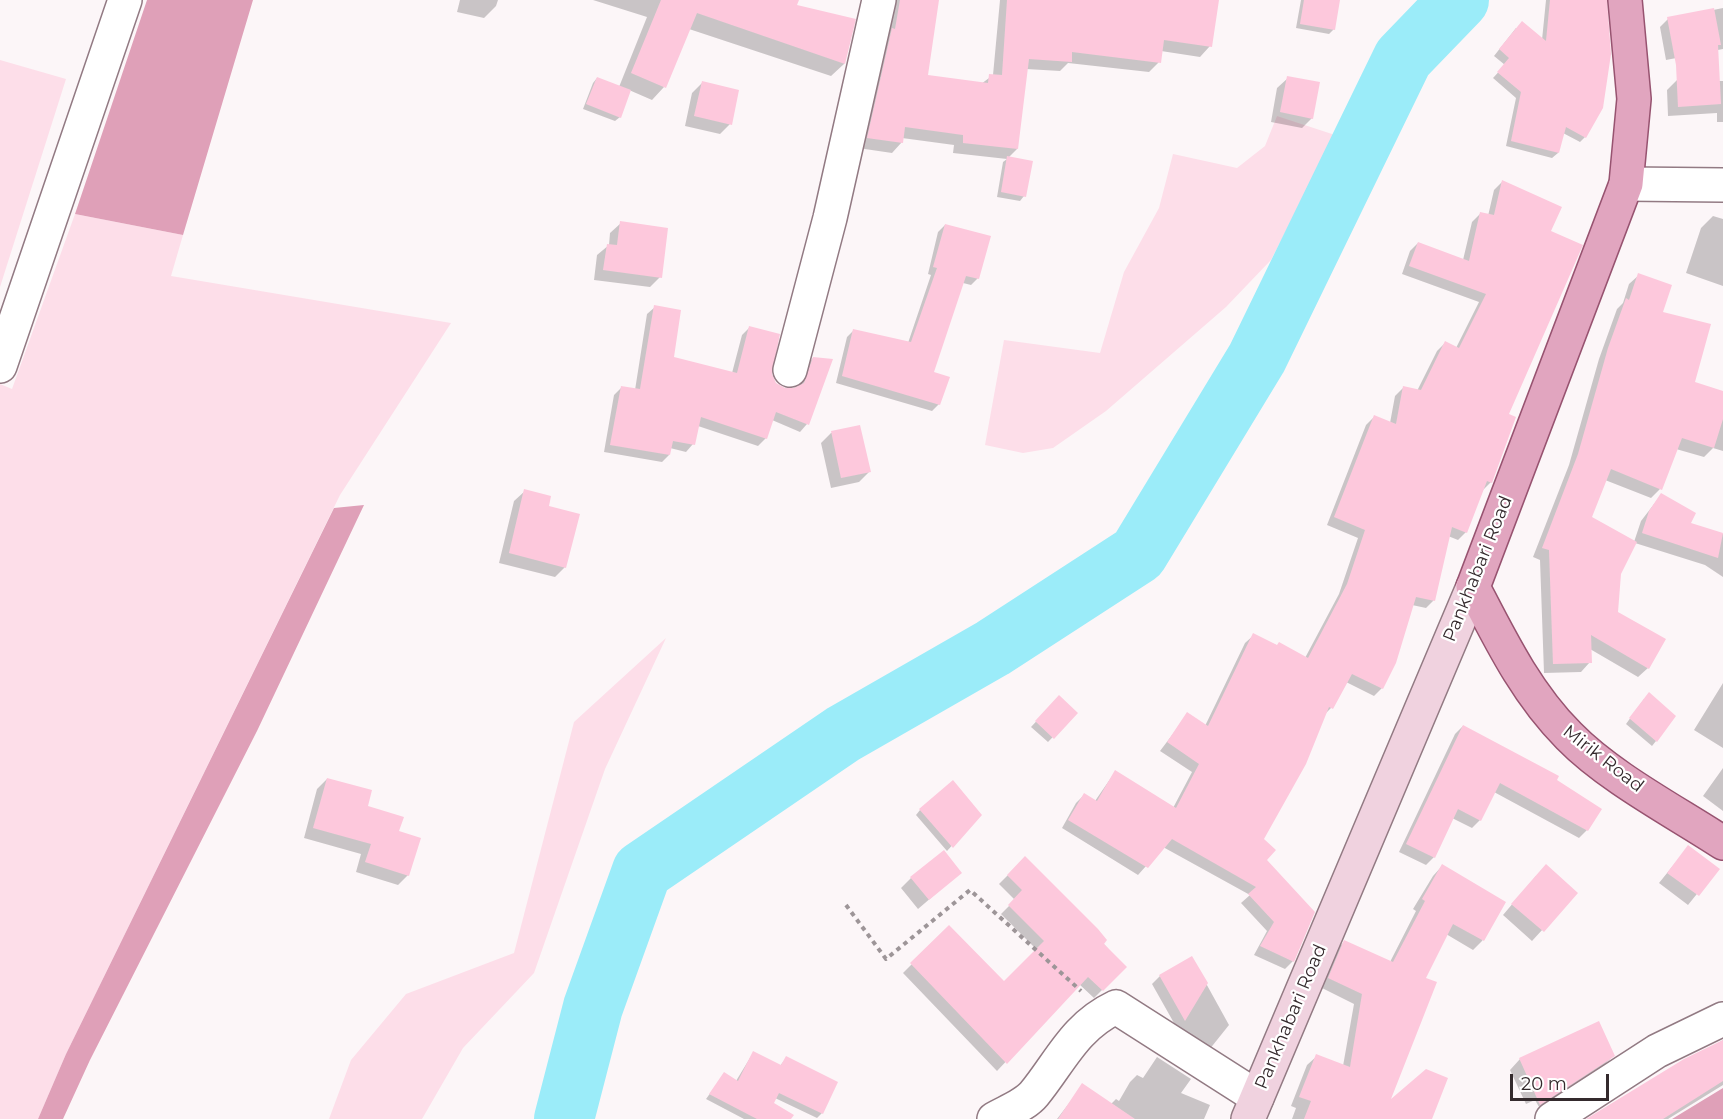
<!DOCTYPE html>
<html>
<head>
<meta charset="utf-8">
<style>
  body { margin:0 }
  #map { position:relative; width:1723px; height:1119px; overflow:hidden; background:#fcf6f8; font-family:Montserrat,sans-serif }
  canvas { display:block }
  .scale { position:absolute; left:1510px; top:1074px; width:99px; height:27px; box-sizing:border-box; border:3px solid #342a2d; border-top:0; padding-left:8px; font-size:18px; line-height:21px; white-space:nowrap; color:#342a2d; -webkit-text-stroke:4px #fff; paint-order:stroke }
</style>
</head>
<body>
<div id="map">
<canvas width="1723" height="1119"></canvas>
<div class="scale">20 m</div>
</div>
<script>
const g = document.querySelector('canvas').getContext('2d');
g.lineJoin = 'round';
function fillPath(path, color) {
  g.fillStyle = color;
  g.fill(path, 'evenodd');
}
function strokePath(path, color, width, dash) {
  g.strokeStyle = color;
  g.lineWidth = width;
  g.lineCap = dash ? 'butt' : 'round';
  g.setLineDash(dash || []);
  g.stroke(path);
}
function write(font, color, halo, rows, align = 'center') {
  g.font = font + ' Montserrat,sans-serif';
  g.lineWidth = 4.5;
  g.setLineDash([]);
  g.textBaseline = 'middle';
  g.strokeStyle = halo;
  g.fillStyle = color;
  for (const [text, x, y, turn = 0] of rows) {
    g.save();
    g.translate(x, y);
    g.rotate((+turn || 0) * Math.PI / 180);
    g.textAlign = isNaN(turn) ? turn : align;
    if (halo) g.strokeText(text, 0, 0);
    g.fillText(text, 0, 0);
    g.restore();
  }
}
fillPath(new Path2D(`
  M0,60L66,79L0,287Z
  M1277,116L1335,135L1271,260L1226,307L1106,411L1053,448L1023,453L985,445L1004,340L1100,353L1124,272L1159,208L1173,154L1237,168L1265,146Z
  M75,214L183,235L171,276L451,323L340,495L66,1054L38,1119H0V384L12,389Z
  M666,638L605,769L534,973L463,1048L422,1119H329L351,1060L406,994L514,953L574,722Z`), '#fddee9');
fillPath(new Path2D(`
  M147,0H253L183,235L75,214Z
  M364,505L257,731L90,1060L63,1119H38L66,1054L334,508Z
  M1723,1088V1119H1672Z`), '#dfa0b8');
fillPath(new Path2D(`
  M460,0H498L496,6L484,18L457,12Z
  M593,0H797L795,6L854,20L844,64L831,76L689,29L664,87L652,100L629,90L620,117L615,121L583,109L593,83L597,78L619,87L647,17Z
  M892,0H937L926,76L981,84L993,75L1000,0H1217L1210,46L1200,57L1161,51L1159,62L1149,72L1068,63L1060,71L1026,69L1017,149L1008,158L1024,196L1020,201L997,197L1003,162L1007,159L953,153L954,145L902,138V142L892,153L858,148Z
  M1301,0H1339L1334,29L1329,34L1296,28Z
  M1546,0H1606L1585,137L1580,142L1563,133L1558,153L1552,158L1506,146L1516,98L1493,78L1505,65L1494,56L1516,28L1542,40Z
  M1723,8V49L1666,60L1660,27L1668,19Z
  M1288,78L1312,118L1302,128L1271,122L1277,88Z
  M1677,80L1723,81V122H1717V113L1668,116L1667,90Z
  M702,83L730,124L720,134L685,126L692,93Z
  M1502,182L1549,231L1491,482L1483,490L1466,532L1458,540L1448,536L1434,600L1426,608L1412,605L1382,688L1374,696L1346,682L1331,708L1323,716L1262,839L1265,860L1293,961L1285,969L1254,955L1267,931L1241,903L1250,895L1163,847L1138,875L1062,828L1076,803L1084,795L1095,801L1115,772L1173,808L1192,772L1160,751L1188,714L1205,726L1245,643L1254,635L1305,658L1339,594L1358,538L1327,525L1366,425L1374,417L1390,423L1395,396L1403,388L1417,391L1437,351L1445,343L1456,348L1479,302L1402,274L1410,251L1418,243L1463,260L1472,222L1480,214L1488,216L1494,190Z
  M1713,216L1723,219V286L1686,273L1701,228Z
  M621,223L660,277L650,287L594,280L597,255L609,245L610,233Z
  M945,225L978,278L971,285L963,283L932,372L939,404L932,411L836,383L847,337L854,330L908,343L931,275L928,274L938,232Z
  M1639,275L1661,313L1693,383L1723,393V451L1713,448L1704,457L1676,449L1660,489L1651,498L1605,480L1590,518L1634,542L1641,521L1661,495L1689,524L1723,534V577L1705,565L1635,543L1619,573L1616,613L1648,668L1638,677L1590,649V662L1581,672L1544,673L1540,560L1533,557L1569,465L1599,359L1617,309L1623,303L1629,284Z
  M655,307L672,358L732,373L742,335L749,328L775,384L784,389L799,387L806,366L813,358L807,424L800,432L772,420L766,438L758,446L698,426L693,444L686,452L670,448L669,455L662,462L604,452L614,395L621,388L635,390L647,314Z
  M859,426L869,472L859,482L831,488L821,443L831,433Z
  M525,491L547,507L565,567L555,577L499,563L514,501Z
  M1723,683V748L1694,730Z
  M1059,697L1076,713L1048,742L1031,727Z
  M1644,699L1656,741L1652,746L1626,724Z
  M1463,726L1555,780L1587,830L1579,838L1494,792L1480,820L1472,828L1452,818L1434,857L1426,865L1399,852L1455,734Z
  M1723,768V811L1703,796Z
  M327,779L398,832L408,875L398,885L356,872L361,854L304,838L317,789Z
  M920,810L980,815L947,851L916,815Z
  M1688,847L1717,869L1688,905L1659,883Z
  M1025,858L1125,967L1094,998L1079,984L997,1071L903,973L949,927L1004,983L1037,950L1001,914L1015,900L999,884Z
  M1442,866L1504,902L1482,941L1473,950L1446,934L1423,979L1388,1104L1431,1119H1292L1296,1108L1291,1106L1307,1065L1317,1056L1343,1066L1354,1004L1320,987L1335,951L1344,942L1390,962L1416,911L1413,909L1433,876Z
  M960,873L918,909L901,888L911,878Z
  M1536,876L1576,893L1532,941L1503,915Z
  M1192,958L1229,1025L1205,1055L1169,1032L1174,1023L1152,984L1160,976Z
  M1723,1040V1085L1668,1119H1590Z
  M753,1053L780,1066L786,1058L822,1113L817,1118L775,1098L772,1103L790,1119H744L706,1099L724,1074L736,1081Z
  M1613,1056L1603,1066L1539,1107L1535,1100L1526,1104L1510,1070L1520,1059Z
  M1157,1057L1191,1079L1181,1093L1210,1105L1204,1119H1057L1083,1085L1111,1104L1116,1099L1119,1101L1130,1082L1137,1075L1143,1078Z`), '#0003');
strokePath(new Path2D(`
  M564,1119L593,1007L642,871L843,734L993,648L1138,554L1257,358L1403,58L1459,0`), '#9becf9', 60);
fillPath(new Path2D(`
  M661,0H799L797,5L856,19L845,64L697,13L666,88L631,73Z
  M900,0H939L928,75L988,83L989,74L1002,75L1007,0H1219L1212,47L1164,40L1161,63L1072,52V62L1029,59L1018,149L963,143V135L905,127L903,143L867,138L892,28L895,29Z
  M1304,0H1340L1335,30L1300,24Z
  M1550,0H1607L1611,54L1603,108L1586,138L1566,127L1559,153L1511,141L1521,92L1497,72L1509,58L1499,49L1522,21L1546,41Z
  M1714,8L1721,45H1718L1721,104L1678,107L1676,65L1667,17Z
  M1287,76L1320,82L1313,119L1280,112Z
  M597,77L631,90L621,118L586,104Z
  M702,81L739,90L732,125L694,116Z
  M1007,156L1033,161L1026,197L1001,192Z
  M1502,180L1562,207L1551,231L1583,245L1509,414L1516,417L1492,483L1487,481L1467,533L1452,527L1435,601L1416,597L1396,663L1383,689L1352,674L1333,709L1329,707L1306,764L1264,839L1276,850L1267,860L1315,912L1294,962L1260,946L1274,922L1248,894L1256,887L1172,839L1148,868L1068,820L1084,793L1097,801L1115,770L1176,808L1199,764L1167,742L1187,712L1208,726L1253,633L1277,645L1279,642L1308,658L1347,584L1365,530L1334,517L1374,415L1396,424L1403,386L1421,390L1445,341L1459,348L1486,294L1409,266L1418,242L1469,261L1480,212L1494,215Z
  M620,221L668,228L662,278L603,270L607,244L617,245Z
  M945,224L991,236L979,279L966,276L934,372L950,377L940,405L842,376L853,329L911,342L937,268L933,267Z
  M1638,273L1672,285L1663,312L1711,324L1695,382L1723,391V419L1714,448L1682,438L1662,490L1611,469L1592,517L1637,542L1621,574L1618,612L1666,639L1649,669L1591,635L1592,663L1553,664L1549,550L1542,548L1578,454L1608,348L1626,298L1629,300Z
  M654,305L681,310L674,357L737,373L749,326L780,334L772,374L776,383L785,388H794L804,383L813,357L833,359L809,425L776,412L767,439L701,417L695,445L673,441L670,455L610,445L621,386L640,389Z
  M860,425L871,472L841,478L831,431Z
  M524,489L551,496L549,506L580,514L566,568L509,553Z
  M1661,493L1696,513L1691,523L1723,533L1718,558L1642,533L1649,511Z
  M1649,692L1676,716L1657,742L1629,718Z
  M1059,695L1078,713L1054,739L1035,721Z
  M1463,725L1559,776L1557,780L1602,809L1588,831L1500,783L1481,821L1458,809L1435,858L1406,844Z
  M327,778L372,790L368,806L404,817L399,831L421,838L409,876L365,862L371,844L313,828Z
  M953,780L982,815L953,848L919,809Z
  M1688,845L1720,869L1699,896L1667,873Z
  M944,850L962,873L929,900L910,877Z
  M1025,856L1098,929L1107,940L1104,944L1127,967L1103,991L1088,977L1007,1064L910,963L949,925L1004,981L1044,941L1008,905L1022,890L1007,875Z
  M1442,864L1506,902L1484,941L1453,924L1426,978L1437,982L1391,1099L1426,1069L1448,1078L1432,1119H1304L1311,1101L1299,1097L1316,1054L1350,1067L1362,994L1328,978L1344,940L1393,962L1425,901L1422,899Z
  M1546,864L1578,893L1544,932L1511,904Z
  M1192,956L1208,983L1185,1021L1159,975Z
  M1599,1021L1615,1056L1540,1105L1519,1058Z
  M1723,1040V1081L1663,1119H1586L1684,1059Z
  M753,1051L781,1065L786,1056L838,1082L823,1114L779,1093L774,1103L794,1115L791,1119H757L709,1094L724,1072L738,1081Z
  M1082,1083L1135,1119H1058Z`), '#fdc8dc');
const street = new Path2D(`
  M1626,184L1723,185
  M0,366L125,0
  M790,370L830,218L879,0
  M994,1119C1006,1112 1025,1105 1034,1094C1061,1061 1074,1027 1116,1007L1257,1097
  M1552,1119L1657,1051L1723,1019`);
const secondary = new Path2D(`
  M1248,1119L1473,587`);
const primary = new Path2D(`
  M1625,0L1634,99L1626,184L1473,587C1500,639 1526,693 1569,736C1609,777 1674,811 1723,843`);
strokePath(street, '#927a83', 36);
strokePath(secondary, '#927a83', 36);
strokePath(primary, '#975370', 36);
strokePath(new Path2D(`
  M846,905L886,959L970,890L1081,991`), '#9d9598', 4, [4.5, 4.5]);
strokePath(street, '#fff', 33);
strokePath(secondary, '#f0d2df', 33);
strokePath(primary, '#e1a5bf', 33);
write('18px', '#342a2d', '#fff', [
  ["Pankhabari Road",1478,569,-68],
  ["Mirik Road",1603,759,38],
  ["Pankhabari Road",1291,1017,-67]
]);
</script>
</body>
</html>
